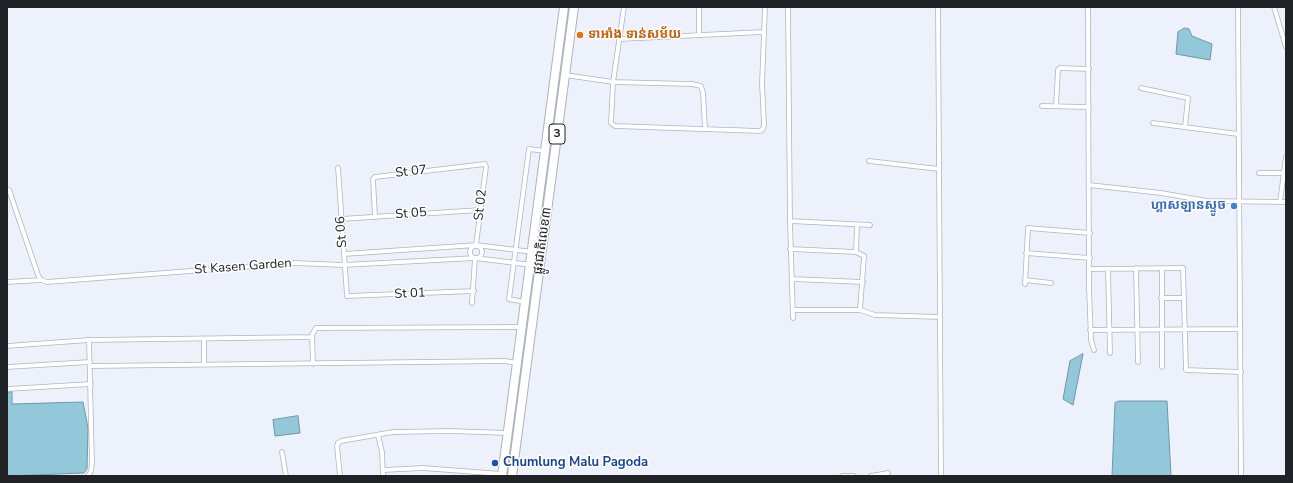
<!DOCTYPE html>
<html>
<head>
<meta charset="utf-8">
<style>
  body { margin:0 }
  #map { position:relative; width:1293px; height:483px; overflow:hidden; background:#edf1fb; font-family:"Nunito Sans",sans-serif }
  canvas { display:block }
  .frame { position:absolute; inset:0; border:8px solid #212226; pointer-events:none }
</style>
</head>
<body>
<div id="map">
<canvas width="1293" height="483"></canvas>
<div class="frame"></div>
</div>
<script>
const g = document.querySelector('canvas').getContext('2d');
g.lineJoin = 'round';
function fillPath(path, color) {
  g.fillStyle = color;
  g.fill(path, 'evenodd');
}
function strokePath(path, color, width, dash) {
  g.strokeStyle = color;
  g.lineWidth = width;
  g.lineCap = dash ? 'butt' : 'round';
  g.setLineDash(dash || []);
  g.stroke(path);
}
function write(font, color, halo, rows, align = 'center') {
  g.font = font + ' "Nunito Sans","Noto Sans Khmer",sans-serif';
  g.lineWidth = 3;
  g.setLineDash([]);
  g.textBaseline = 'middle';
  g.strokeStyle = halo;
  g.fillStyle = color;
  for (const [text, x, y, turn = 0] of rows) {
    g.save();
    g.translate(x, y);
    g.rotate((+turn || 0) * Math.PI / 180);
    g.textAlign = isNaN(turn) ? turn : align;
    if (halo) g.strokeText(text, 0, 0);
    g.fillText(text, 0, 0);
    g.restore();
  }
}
const water = new Path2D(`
  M1185,28L1189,29L1192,36L1212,44L1210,60L1176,54L1178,32Z
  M1083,354L1073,405L1063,399L1070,361Z
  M12,392V404L83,402L88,428L87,469L84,473L7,476V393Z
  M1119,401H1167L1171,476H1112L1115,403Z
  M298,416L300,433L275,436L273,420Z`);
fillPath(water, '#92c8d9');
strokePath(water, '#7096a3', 1);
const street = new Path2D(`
  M624,7L613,82L611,123L615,126L760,131L763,129L764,125L762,83L765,7
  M699,7V35
  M788,7L790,221
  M938,7L941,476
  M1088,7L1089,288L1091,340L1094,350
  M1238,7L1241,476
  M1274,7L1286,47
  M620,39L763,32
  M565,75L613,82L692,84L701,86L703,93L705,128
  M1141,88L1188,98L1185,127
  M1042,106L1089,107
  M1056,106L1058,70L1060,68L1089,69
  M1153,123L1238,134
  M869,161L939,169
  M338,168L347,296L474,291
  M1259,173H1286
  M1089,185L1161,193L1207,201L1286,202
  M9,190L38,275L41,280L47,282L295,263L344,265L475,258L540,266
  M1280,202L1286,157
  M375,217L373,179L375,177L485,164L486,167L476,245
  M341,219L480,210
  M470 252a6 6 0 1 1 12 0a6 6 0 1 1-12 0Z
  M790,249L856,252L864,256L860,310
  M856,252L857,225
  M1026,253L1090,258
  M344,254L476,245L541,253
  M1136,268L1138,362
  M1162,268V367
  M1090,269L1183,268L1186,370L1241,372
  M1108,269L1110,353
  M792,279L863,282
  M1025,280L1051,283
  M7,282L41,280
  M1025,284L1028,228L1090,233
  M1161,298H1183
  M525,302L509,299L529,149L545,151
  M472,303L475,258
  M793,310H860L875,315L940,317
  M793,318L790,221L870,225
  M1090,330L1240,329
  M204,339V364
  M7,346L89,340L312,337
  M313,364L312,335L316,328L522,327
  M90,366L505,361L517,363
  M7,367L90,362
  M7,389L91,384
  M378,435L382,452L383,476
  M282,452L286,476
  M383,470L423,468L502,474
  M88,476L91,471L92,463L89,340
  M340,476L337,446L338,443L341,441L393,432L450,431L508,433
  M842,476H854
  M871,476L888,473`);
const highway = new Path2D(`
  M502,476L564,7
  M512,476L574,7`);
strokePath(street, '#afb3bc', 5.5);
strokePath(highway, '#afb3bc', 10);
strokePath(street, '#fff', 4);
strokePath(highway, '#fff', 8);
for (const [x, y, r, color] of [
  [580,35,4,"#e8710a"],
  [1234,206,4,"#3f7fe0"],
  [495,463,4,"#1a4fb4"]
]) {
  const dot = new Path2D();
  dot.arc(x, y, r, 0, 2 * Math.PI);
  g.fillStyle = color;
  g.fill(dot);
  strokePath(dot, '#fefefe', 1.5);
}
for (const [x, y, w] of [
  [557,134,16]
]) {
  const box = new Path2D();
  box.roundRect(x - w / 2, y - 10, w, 20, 3);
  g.fillStyle = '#fefefe';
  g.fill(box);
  strokePath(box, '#212226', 1);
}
write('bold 12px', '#212226', null, [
  ["3",557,134]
]);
write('bold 13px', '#c56008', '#fefefe', [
  ["ទាអាំង ទាន់សម័យ",588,35]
], 'left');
write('13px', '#212226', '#fefefe', [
  ["St 07",411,172,-6],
  ["St 02",481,205,-83],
  ["St 05",411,214,-4],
  ["St 06",342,232,-94],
  ["ផ្លូវជាតិលេខ៣",543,241,-82],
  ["St Kasen Garden",243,267,-4],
  ["St 01",410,294,-3]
]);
write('bold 13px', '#366cbe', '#fefefe', [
  ["ហ្គាសឡានស្ទូច",1226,206]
], 'right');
write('bold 13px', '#164399', '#fefefe', [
  ["Chumlung Malu Pagoda",503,463]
], 'left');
</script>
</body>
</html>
